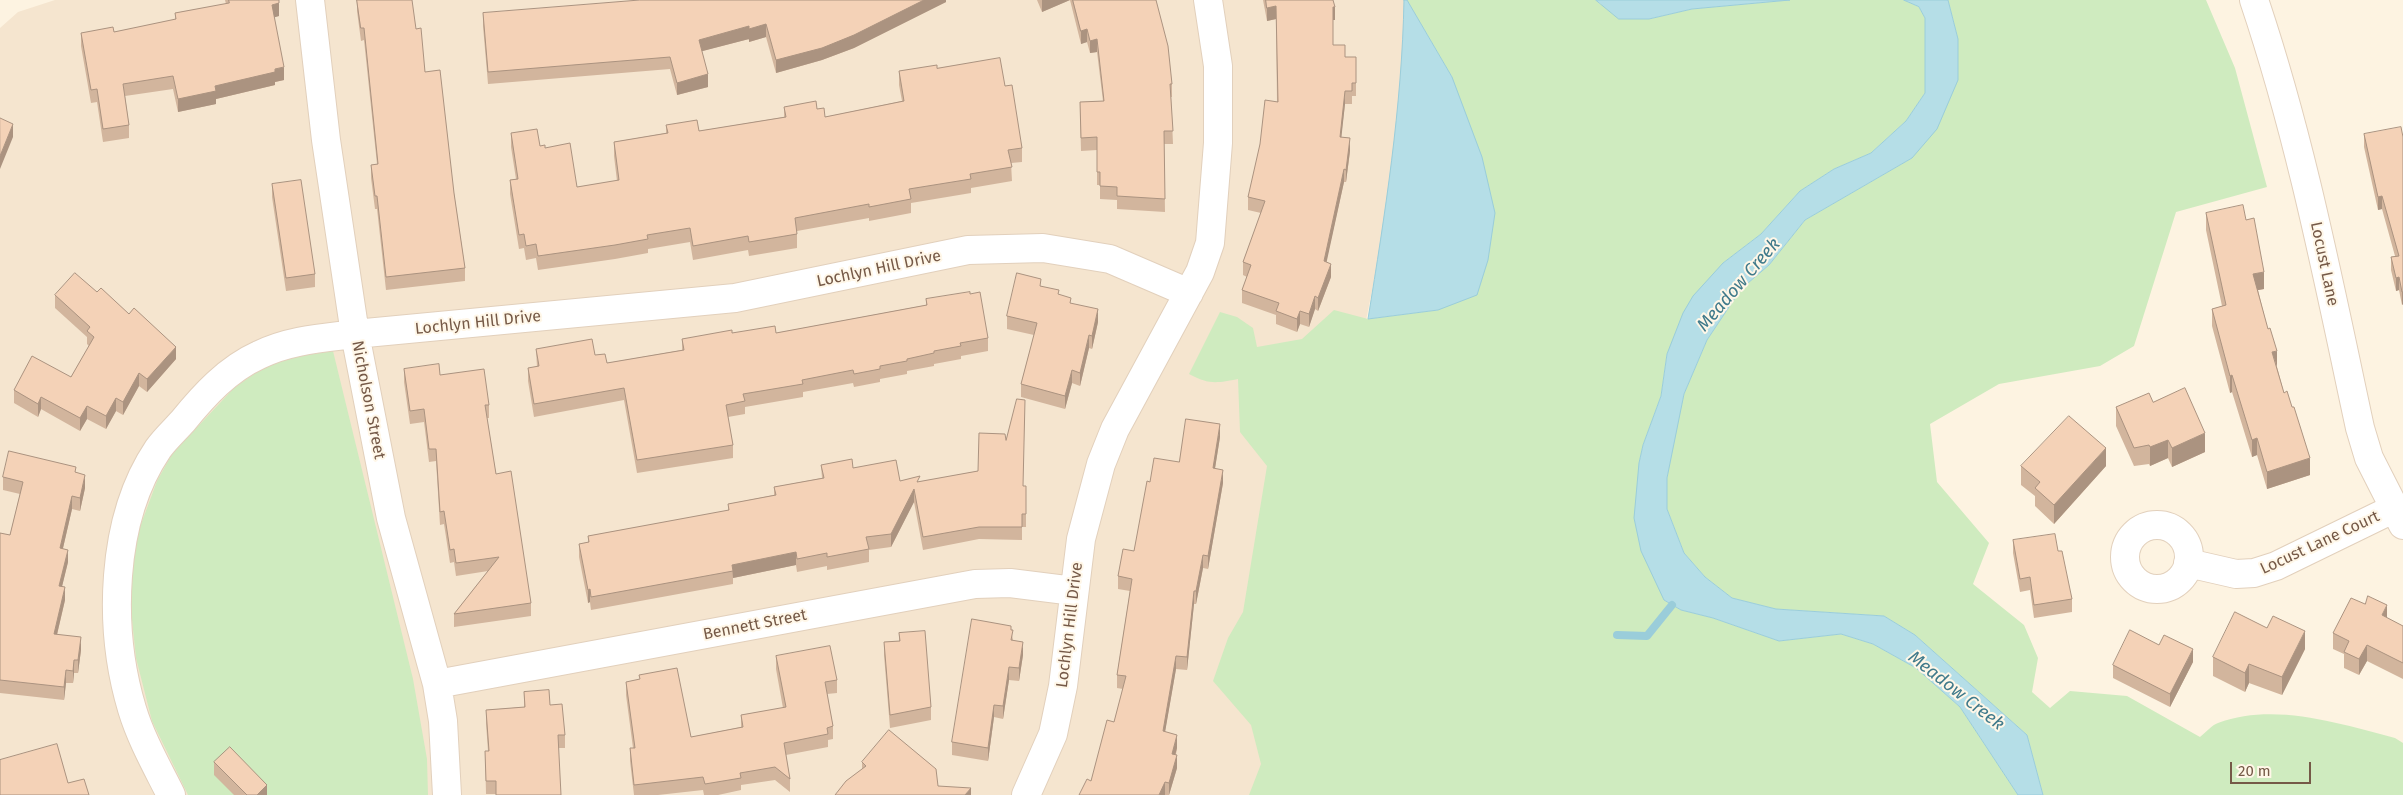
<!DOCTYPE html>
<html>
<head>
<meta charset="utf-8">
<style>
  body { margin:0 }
  #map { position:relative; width:2403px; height:795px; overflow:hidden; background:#fdf3e1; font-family:"Fira Sans",sans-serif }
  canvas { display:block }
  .scale { position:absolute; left:2230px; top:762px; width:81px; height:22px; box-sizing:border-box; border:2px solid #755947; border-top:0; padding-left:6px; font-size:15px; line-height:18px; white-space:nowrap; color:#755947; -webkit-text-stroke:4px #fff7e8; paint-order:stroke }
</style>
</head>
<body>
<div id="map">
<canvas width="2403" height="795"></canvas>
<div class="scale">20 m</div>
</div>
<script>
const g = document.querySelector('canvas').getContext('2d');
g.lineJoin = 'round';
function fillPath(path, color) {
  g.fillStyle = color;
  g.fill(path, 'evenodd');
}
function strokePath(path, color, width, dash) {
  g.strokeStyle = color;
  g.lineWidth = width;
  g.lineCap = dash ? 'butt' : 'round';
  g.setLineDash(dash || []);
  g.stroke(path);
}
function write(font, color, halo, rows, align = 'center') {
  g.font = font + ' "Fira Sans",sans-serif';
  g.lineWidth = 4;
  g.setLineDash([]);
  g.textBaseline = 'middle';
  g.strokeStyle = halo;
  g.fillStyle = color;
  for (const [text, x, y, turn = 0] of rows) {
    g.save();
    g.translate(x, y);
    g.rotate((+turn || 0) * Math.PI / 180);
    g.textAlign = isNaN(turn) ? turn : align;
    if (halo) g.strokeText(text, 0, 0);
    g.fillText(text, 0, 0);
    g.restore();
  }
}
fillPath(new Path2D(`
  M55,0H1425L1429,9L1270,795H0V28L18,12Z`), '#f5e5cf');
fillPath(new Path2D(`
  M1407,0H1596L1600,4L1649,19L1692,9L1790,0H1904L1919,7L1925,18V93L1906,121L1871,153L1834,169L1800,191L1761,234L1723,263L1667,354L1661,396L1643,445L1639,463L1664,600L1681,610L1713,618L1779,641L1841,634L1873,644L1916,668L1960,707L2018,795H1249L1261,764L1251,725L1213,681L1228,638L1243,612L1267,466L1240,432L1238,379C1217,383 1209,385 1189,374L1220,312L1237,317L1253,328L1257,347L1302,339L1334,310L1368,319L1438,310L1452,77Z
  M1948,0H2206L2235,68L2267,187L2176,212L2134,346L2100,366L1999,384L1930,424L1937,482L1989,543L1973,584L2024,625L2038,658L2032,692L2050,708L2070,691L2127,696L2200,737C2206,732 2212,725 2218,723C2275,702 2340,724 2395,738L2403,743V795H2043L2027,735L1915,635L1884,616L1776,609L1732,598L1705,577L1684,553L1667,509V478L1674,432L1684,394L1707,340L1741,289L1769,265L1805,220L1912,158L1958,39Z
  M333,351L413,679L427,759L428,795H188L152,721L136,658L130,601L134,543L157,481L172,454L234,388L267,365L292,357Z`), '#cfebbf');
const water = new Path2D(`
  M1404,0H1407L1452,77L1482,157L1495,213L1488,260L1477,295L1438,310L1368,319C1385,214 1402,107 1404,0Z
  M1596,0H1790L1692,9L1649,19H1619Z
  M1904,0H1948L1958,39V80L1937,129L1912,158L1805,220L1769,265L1741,289L1707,340L1684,394L1667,478V509L1684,553L1705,577L1732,598L1776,609L1884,616L1915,635L2027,735L2043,795H2018L1960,707L1916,668L1873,644L1841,634L1779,641L1713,618L1681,610L1664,600L1641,551L1634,518L1639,463L1643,445L1661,396L1667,354L1683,313L1693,296L1723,263L1761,234L1800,191L1834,169L1871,153L1906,121L1925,93V18L1919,7Z`);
fillPath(water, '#b5dee7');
strokePath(water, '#9acdda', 1);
strokePath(new Path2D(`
  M1617,635L1647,636L1672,605`), '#9acdda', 8);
const minor = new Path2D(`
  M310,0L326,140L355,334L391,518L437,684L443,721L447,795
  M2254,0C2301,139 2329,284 2360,428L2369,458L2403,525
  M2125 557a32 32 0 1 1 64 0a32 32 0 1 1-64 0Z
  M2188,563L2236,574L2254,573L2276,566L2393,509
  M437,684L975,584L1010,583L1074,591
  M171,795C157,767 141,739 132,709C108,629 110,520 158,449C165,439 175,430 183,421C204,395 228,369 259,355C289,340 323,338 355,334L735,298L968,250L1043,248L1110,259L1189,293
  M1026,795L1053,734L1063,686L1081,539L1101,464L1115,429L1200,272L1210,243L1218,143V66L1208,0`);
strokePath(minor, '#e2d0bc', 30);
strokePath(minor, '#fff', 28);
fillPath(new Path2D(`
  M225,0H279V16L274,17L284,80L275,82V85L216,99V104L178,112L173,89L125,96L129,125V138L103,142L97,102L91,103L81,46V33L114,32L175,20V13L226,4Z
  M357,0L416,29L425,72L454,193L465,268V281L386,290L377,209H375L371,178V165L377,164L364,40L361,41L357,11Z
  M946,0V2L854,48L822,60L776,73L766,37L749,42V39L702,51L708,87L677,95L670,69L488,84L483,26V13Z
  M1037,0H1156L1172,84V97H1171L1173,144H1164L1165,212L1117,209V200L1100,199V185H1097V150L1081,151L1080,115V102L1103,101L1097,52L1090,53L1087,42L1081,44L1070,0L1042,12Z
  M1263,0H1333L1335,20H1333V45L1345,57H1356V96H1352V104H1345L1341,137L1350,151L1346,182H1344L1326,262L1331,277L1318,311L1315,309L1309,327L1300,324L1297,332L1276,324V315L1242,303V290L1247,277L1243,275V262L1261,213L1248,210V197L1277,102L1276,19L1267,21Z
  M937,68L1005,86L1022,148V162L1011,163L1012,181L971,188V193L911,203V213L869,221V218L797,231V248L749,256L748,250L693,260L690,242L648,249V253L615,259L538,270L536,258L526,260L524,248L519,249L510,194V180L516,179L511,147V133L545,148L577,187L617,181L614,156V142L666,133V125L699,131L784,117V107L817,109L825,117L902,101L899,85V71Z
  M2364,134L2403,137V304L2402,305L2399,290L2396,291L2391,270V257L2395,256L2382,209L2378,210L2364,147Z
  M272,184L315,274V287L286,291L272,197Z
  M2206,213L2246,220L2264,289L2258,290L2277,367L2284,393L2310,475L2267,489L2257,455L2252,457L2232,392L2230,393L2212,326V309L2222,306L2206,230Z
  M1041,286L1059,295L1098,322L1092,349L1089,348L1080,386L1072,383L1065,409L1021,397V384L1034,335L1007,329V316Z
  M55,295L176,359L147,392L139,386L123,415L116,411L106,429L87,419L80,431L41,409L38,417L14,403V390L71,377L89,346L87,344V337L55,308Z
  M926,299L988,338V351L961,356V359L934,364V366L907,371V374L880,379V382L854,387L853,383L803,392V397L745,407V414L728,417L733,445V458L637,473L624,400L534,417L528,381V368L537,367L536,349L595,355L607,363L682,350V339L732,333H776L926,305Z
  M404,369L440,375L489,405V418H487L496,474L531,603V616L454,627V614L488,571L456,576L454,562L450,563L444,524L440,525L436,461L429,462L424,422L410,424L404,382Z
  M2153,402L2205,452L2172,467L2168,458L2150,466L2149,464L2134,466L2116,426V407Z
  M1220,437L1215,468L1223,483L1208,569L1203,568L1196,604H1194L1187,670L1176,669L1165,731L1177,748L1176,754L1177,768L1169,795H1079L1091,781L1114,722L1123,689L1117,688V675L1130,591L1118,589V576L1134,551L1150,482L1179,462Z
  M1006,440L1023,486H1026V527H1022V540L979,539L923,550L914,502L891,547L869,550V562L827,570V566L797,572L796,565L733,578V584L591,610L590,602L588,603L579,557V544L588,542V536L728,511V504L774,495V487L822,478L821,465L853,468L900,481L920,482L978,471Z
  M2021,466H2106L2054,524L2035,506V496L2021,485Z
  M76,472L85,488L80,511L72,509L63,548L68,562L62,586L65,600L57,635L81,650L78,673H74L73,683H66L64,700L0,693V533L10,535L20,494L3,490V477Z
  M2013,540L2058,551L2072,599V612L2034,618L2030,590L2020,592L2013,553Z
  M2387,618L2403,626V679L2367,661L2359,675L2344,668V654L2333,649V633Z
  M1011,630L1013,640L1023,655L1019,681L1009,680L1003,719L994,717L988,761L952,755V742Z
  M899,633L931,707V720L890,728L884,655V642L899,641Z
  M2305,649L2282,695L2249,683L2245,692L2213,676V657Z
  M776,656L837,680V693L827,694L833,726V739L828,740V747L786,755L790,779V792L775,780L741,785V790L718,795H704L703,790L658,795H634L630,761V748H633L626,695V682L691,737L741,727V715L783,708L776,669Z
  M2193,662L2170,707L2113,678V665Z
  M524,692L550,705L565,735V748H558L496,794H486L485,751H488L486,723V710L524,707Z
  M214,762L267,795H234L214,775Z
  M862,762L938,786L971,795L862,769Z`), '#d2b59d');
fillPath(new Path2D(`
  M924,0H946V2L854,48L822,60L776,73V60Z
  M1042,0H1070L1042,12Z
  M279,3V16L272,18V5Z
  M1276,6V19L1267,21V8Z
  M1333,7H1335V20H1333Z
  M766,24V37L749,42V29Z
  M749,26V39L699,52V40Z
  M1087,29V42L1081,44V31Z
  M1097,39V52L1090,53V41Z
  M284,67V80L275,82V85L216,99V104L178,112V99L215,86Z
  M708,74V87L677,95V83Z
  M1345,91V104L1340,150V137Z
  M13,124V137L0,169V156Z
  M1350,138V151L1346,182V170Z
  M1344,169V182L1324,274V261Z
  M2382,196V209L2378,210V197Z
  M1331,264V277L1318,311V298Z
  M2264,272V289L2253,291V274Z
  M2399,277V290L2396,291V278Z
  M2402,292H2403V304L2402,305Z
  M1315,296V309L1309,327V314Z
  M1098,309V322L1092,349V336Z
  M1300,311V324L1297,332V319Z
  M1089,335V348L1080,386V373Z
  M176,347V359L147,392V379Z
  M2277,351V367L2272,352Z
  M1072,370V383L1065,409V396Z
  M139,373V386L123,415V402Z
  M2232,375V392L2230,393V376Z
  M41,397V409L38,417V404Z
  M116,398V411L106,429V416Z
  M87,406V419L80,431V418Z
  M1220,424V437L1213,481V468Z
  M2205,433V452L2172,467V448Z
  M2257,438V455L2252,457V440Z
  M2168,440V458L2150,466V447Z
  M2106,448V466L2054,524V505Z
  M2310,458V475L2267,489V472Z
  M1223,470V483L1208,569V556Z
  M85,475V488L80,511V498Z
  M914,489V502L891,547V534Z
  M72,496V509L60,561V548Z
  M68,550V562L59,599V586Z
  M796,552V565L733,578L732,565Z
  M1203,555V568L1196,604V591Z
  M65,587V600L54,647V634Z
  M590,589V602L588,603V590Z
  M1194,591V604L1187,670V657Z
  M2387,605V621L2382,615Z
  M2305,631V649L2282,695V677Z
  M81,637V650L78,673V660Z
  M1023,642V655L1019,681V668Z
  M2367,645V661L2359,675V659Z
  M2193,649V662L2170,707V694Z
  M1176,656V669L1163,744V731Z
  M74,660V673L73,683V671Z
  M2249,664V683L2245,692V673Z
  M1009,667V680L1003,719V706Z
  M66,670V683L64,700V687Z
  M994,705V717L988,761V748Z
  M1177,735V748L1172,767V754Z
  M1177,755V768L1169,795V783Z
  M1165,782V795H1159Z
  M267,785V795H257Z
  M971,788V795H965Z`), '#ab9380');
const building = new Path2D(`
  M229,0H279V3L272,5L284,67L275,69V72L215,86L216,91L178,99L173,76L123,84L129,125L103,129L97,89L91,90L81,33L113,27L114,32L176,19L175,13L229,3Z
  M357,0H412L416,29L421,28L425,72L440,70L454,193L465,268L386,277L377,196H375L371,165L378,164L364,28H361Z
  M640,0H924L854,35L822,48L776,60L766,24L749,29V26L699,40L708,74L677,83L670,57L488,72L483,13Z
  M1073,0H1156L1168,46L1172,84H1170L1173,131H1164L1165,199L1117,196V187L1100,186V172H1097V137L1081,138L1080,102L1104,101L1097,39L1090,41L1087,29L1081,31Z
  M1266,0H1333L1335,7H1333V45H1345V57H1356V83H1352V91H1345L1340,137L1350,138L1346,170L1344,169L1324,261L1331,264L1318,298L1315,296L1309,314L1300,311L1297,319L1276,311L1279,303L1242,290L1251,265L1243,262L1265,201L1248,197L1260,144L1265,100L1278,102L1276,6L1267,8Z
  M1000,58L1005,86L1012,85L1022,148L1008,150L1012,167L970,174L971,179L909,189L911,199L869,207V204L795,218L797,234L749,242L748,236L693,246L690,228L647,235L648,239L615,245L538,256L536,244L526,246L524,234L519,235L510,180L518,179L511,133L537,129L540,146L545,145V148L570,143L577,187L619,180L614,142L668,133L666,125L697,120L699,131L786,117L784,107L816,101L817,109L824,108L825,117L904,101L899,71L937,65V68Z
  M0,118L13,124L0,156Z
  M2401,127L2403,137V292H2402L2399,277L2396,278L2391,257L2399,256L2382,196L2378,197L2364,134Z
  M301,180L315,274L286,278L272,184Z
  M2243,205L2246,220L2254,218L2264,272L2253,274L2268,329L2270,328L2277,351L2272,352L2284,393L2287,391L2292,407H2294L2310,458L2267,472L2257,438L2252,440L2232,375L2230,376L2212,309L2226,305L2206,213Z
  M75,273L97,292L101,288L129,314L134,308L176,347L147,379L139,373L123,402L116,398L106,416L87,406L80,418L41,397L38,404L14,390L32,356L71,377L94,337L87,331L90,327L55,295Z
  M1017,273L1041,279L1040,286L1059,290L1058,294L1071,298L1070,303L1098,309L1092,336L1089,335L1080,373L1072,370L1065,396L1021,384L1037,323L1007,316Z
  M970,292V294L980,292L988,338L960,343L961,346L934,351V353L907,359V361L880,366V369L854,374L853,370L802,380L803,384L743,394L745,401L726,405L733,445L637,460L624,388L534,404L528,368L539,366L536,349L592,339L595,355L605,354L607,363L684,350L682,339L732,330V333L775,326L776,333L927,305L926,299Z
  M439,364L440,375L484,369L489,405H485L496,474L511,471L531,603L454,614L499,557L456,563L454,549L450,550L444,511L440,512L436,449H429L424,409L410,411L404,369Z
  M2185,388L2205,433L2172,448L2168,440L2150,447L2149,445L2134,448L2116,407L2149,393L2153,402Z
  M1017,399L1025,400L1023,486H1026V514H1022V527H979L923,537L914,489L891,534L866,537L869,549L827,557V553L797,559L796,552L732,565L733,571L591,597L590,589L588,590L579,544L589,542L588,536L729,510L728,504L776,495L774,487L824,478L821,465L852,459L853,468L896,460L900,481L920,476L917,482L978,471L979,433L1005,434L1006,440Z
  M2069,416L2106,448L2054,505L2035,488L2040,482L2021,466Z
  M1186,419L1220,424L1213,468L1223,470L1208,556L1203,555L1196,591H1194L1187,657L1176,656L1163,731L1177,735L1172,754L1177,755L1169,783L1165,782L1159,795H1079L1087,779L1091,781L1107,720L1114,722L1126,676L1117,675L1132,579L1118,576L1123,549L1134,551L1147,481L1150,482L1154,458L1179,462Z
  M9,451L76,467L75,472L85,475L80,498L72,496L60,548L68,550L59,586L65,587L54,634L81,637L78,660H74L73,671L66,670L64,687L0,680V533L10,535L23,482L3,477Z
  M2055,534L2058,551H2062L2072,599L2034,605L2030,577L2020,579L2013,540Z
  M2368,596L2387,605L2382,615L2403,626V663L2367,645L2359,659L2344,652L2349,641L2333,633L2351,598L2365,604Z
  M2235,612L2267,628L2273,616L2305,631L2282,677L2249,664L2245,673L2213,657Z
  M972,619L1011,626V630H1013L1011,640L1023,642L1019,668L1009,667L1003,706L994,705L988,748L952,742Z
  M2130,630L2159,645L2164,635L2193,649L2170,694L2113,665Z
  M925,631L931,707L890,715L884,642L900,641L899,633Z
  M830,646L837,680L825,682L833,726L827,728L828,734L784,743L790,779L775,767L740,773L741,778L705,784L703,777L634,785L630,748H635L626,682L640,679L639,675L677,668L691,737L743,727L741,715L786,707L776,656Z
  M549,690L550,705L562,704L565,735H558L561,795H496V781H486L485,751H489L486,710L525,707L524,692Z
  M889,730L936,769L938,786L971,788L965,795H835L846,781L866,766L862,762Z
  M57,744L68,783L84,779L89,795H0V760Z
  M230,747L267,785L257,795H247L214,762Z`);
fillPath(building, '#f4d2b7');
strokePath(building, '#ab9380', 1);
write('16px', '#755947', '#fff7e8', [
  ["Locust Lane",2324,264,78],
  ["Lochlyn Hill Drive",879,269,-12],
  ["Lochlyn Hill Drive",478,323,-6],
  ["Nicholson Street",368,400,79],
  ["Locust Lane Court",2320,543,-25],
  ["Bennett Street",755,625,-11],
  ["Lochlyn Hill Drive",1070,625,-83]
]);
write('italic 18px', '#407a8b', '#fff7e8', [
  ["Meadow Creek",1739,285,-49],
  ["Meadow Creek",1956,691,38]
]);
</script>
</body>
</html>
